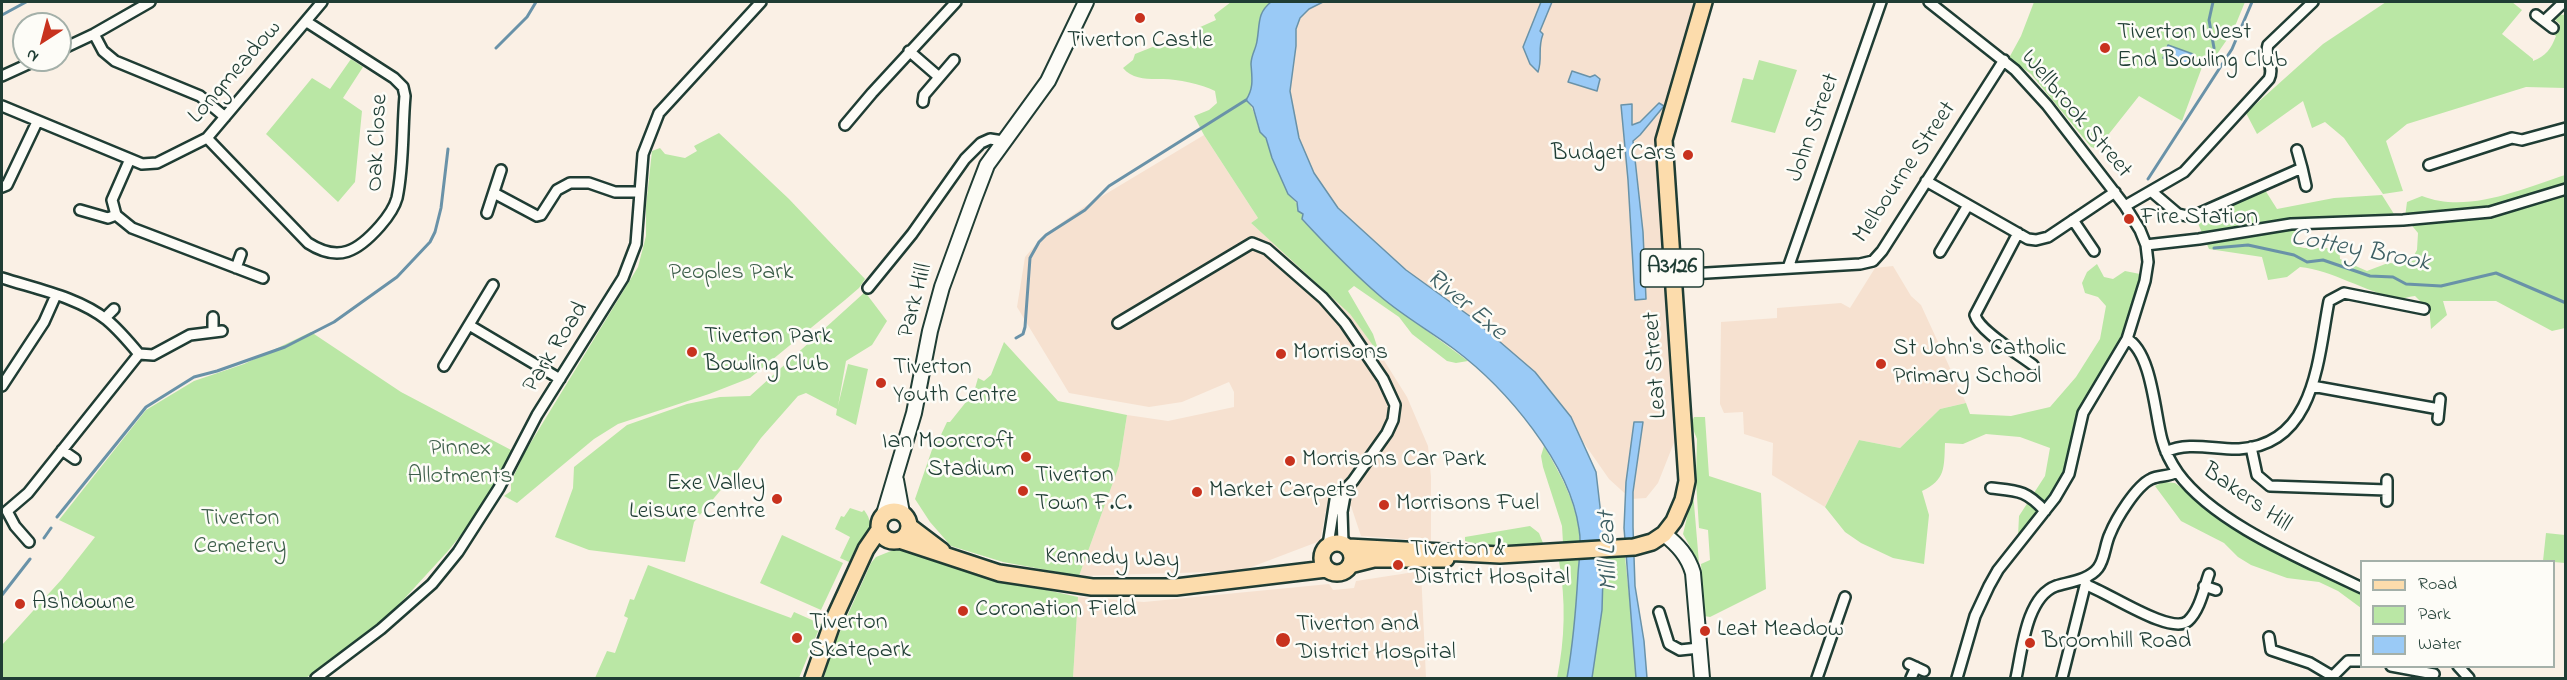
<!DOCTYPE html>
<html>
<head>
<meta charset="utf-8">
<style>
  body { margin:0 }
  #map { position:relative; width:2567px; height:680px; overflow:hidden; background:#faf0e5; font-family:"Indie Flower",sans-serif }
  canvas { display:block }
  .frame { position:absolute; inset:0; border:3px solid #1f3d34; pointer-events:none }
  .legend { position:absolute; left:2360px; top:560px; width:195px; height:108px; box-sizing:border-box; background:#fdfcf7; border:2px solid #a4b0a9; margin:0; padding:8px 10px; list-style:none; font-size:18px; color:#1f3d34 }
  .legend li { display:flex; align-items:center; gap:12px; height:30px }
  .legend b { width:30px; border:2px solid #a4b0a9 }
  .north { position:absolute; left:12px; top:12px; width:60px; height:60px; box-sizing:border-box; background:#fdfcf7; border:2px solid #a4b0a9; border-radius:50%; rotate:216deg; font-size:16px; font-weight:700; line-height:24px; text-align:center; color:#1f3d34 }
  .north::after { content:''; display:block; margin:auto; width:21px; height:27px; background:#c8321e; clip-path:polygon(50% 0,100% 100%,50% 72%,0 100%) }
</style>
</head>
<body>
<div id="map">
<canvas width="2567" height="680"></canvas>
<div class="frame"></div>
<ul class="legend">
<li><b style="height:8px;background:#fcdcac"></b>Road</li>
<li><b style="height:16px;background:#bae7a5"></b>Park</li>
<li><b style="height:16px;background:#9acaf6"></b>Water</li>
</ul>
<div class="north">N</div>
</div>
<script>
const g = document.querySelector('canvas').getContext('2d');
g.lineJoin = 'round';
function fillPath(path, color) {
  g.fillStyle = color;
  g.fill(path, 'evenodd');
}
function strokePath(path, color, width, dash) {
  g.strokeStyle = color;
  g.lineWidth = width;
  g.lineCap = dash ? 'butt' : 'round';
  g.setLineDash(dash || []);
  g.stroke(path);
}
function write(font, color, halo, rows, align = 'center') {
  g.font = font + ' "Indie Flower",sans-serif';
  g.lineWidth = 5;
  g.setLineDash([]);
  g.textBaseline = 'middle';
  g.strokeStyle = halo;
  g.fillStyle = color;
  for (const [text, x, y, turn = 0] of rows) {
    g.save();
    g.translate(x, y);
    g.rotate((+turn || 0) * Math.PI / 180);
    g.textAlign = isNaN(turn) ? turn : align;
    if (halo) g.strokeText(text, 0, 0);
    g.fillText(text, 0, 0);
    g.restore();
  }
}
fillPath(new Path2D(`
  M1323,2H1700L1655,153L1667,275L1675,440L1658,483L1646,498L1631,499L1609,479L1579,436L1570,417L1338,208L1314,173L1299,138L1290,91L1296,46L1295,29L1300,18L1309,9Z
  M1204,135L1258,218L1251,223L1350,314L1380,354L1407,397L1428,446L1431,477V541L1361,536L1351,506L1326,510L1320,541L1241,571L1079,576L1119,466L1127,415L1168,421L1234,407V392L1229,382L1182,402L1149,407L1069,393L1017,307L1025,257L1044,235L1084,207Z
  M1893,266L1911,296L1921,305L1966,403L1940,409L1900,448L1859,440L1825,507L1772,475L1773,443L1744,434L1743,412L1724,413L1720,404L1721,322L1777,318V308L1841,303L1850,308L1875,268Z
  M1421,571L1426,678H1073L1078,597L1144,602L1329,584L1333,590L1354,588L1356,581Z`), '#f6e1d0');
fillPath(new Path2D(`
  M1231,2H1271C1258,13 1260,25 1257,41C1256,49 1251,55 1251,64C1252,78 1254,88 1246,100C1255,109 1255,118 1259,129C1261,134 1265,136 1267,141C1274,158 1279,176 1288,192C1293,202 1304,206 1302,220L1381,297L1468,361L1456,363L1447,361L1412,334L1399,317L1354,286L1348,291L1373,334L1380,355L1350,314L1251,223L1258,218L1204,135L1194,116L1209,110L1217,103L1215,91C1202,84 1177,79 1163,79C1148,79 1133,80 1123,68L1133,60L1135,54L1165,42H1171L1175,48L1183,44L1180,36L1186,33L1189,37L1199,31L1198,28L1216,20L1214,15Z
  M2034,2H2245L2233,31L2217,54L2208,51L2182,121L2139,96L2097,149L2091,147L2031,74L2009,58L2021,36Z
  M2386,2H2512L2522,10L2502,34L2533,59V61C2546,56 2551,49 2556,36L2553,34L2560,24L2554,19L2557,14L2565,15V88L2526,87L2407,124L2386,141L2403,191L2383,194L2344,138L2325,122L2312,128L2303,101L2257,134L2246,113L2323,44Z
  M351,59L363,67L343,98L362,111L355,182L338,202L266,134L312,78L330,89Z
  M1759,60L1797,70L1775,133L1731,122L1743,78L1753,80Z
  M719,133L789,199L865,279L859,288L845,300L750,378L709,394L618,424L594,439L517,503L504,496L511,491V482L525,452L638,267L646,236V206L652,151L660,148L665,154L685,158L697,151L694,146Z
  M2565,175V328L2552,331L2496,301H2443L2447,315L2431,329L2429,305L2423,304L2415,296C2409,296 2403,300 2397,298C2365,292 2332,270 2300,267L2287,277L2268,280L2262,257L2209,249L2197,221L2265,190L2277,209L2334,198L2382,195L2394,214L2298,221L2296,246L2304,248H2339L2340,259L2367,271L2388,263L2409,264L2417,250L2418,233L2405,217L2407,202L2422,196C2467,214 2522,189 2565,175Z
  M2097,264L2104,277L2113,279L2125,271L2140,274C2142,320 2110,356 2089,395C2078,417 2076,446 2067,469C2056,496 2036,515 2018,536L2019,516L2045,476L2050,448L2020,437L1986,434L1963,444L1945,443C1944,467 1946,480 1922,491L1929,515L1924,564L1893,558L1861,543L1845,532L1825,507L1859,440L1900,448L1940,409L1966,403L1970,414L2011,416L2050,407L2076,377L2100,339L2106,306L2098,297L2085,293L2082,283L2087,272Z
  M865,292L887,321L872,345L846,361L838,406L848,364L868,369L856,425L836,415L837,409L806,393L798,396L761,438L740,467L694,522L685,562L589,550L555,537L573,488L574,467L627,425L687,404L720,397L750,396Z
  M311,332L401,392L513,451L481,510L448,551L393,611L359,640L306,678H2V645L62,579L95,537L59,520L146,410L194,381L244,364Z
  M1004,342L1058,401L1127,415L1119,466L1079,576L1003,562L951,546L930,522L915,499L936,438L939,439L947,422H950L974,392L978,378L984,381L991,375Z
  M1694,417H1705L1709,476L1761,493L1766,589L1710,617L1704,616L1701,564L1710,560L1708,530L1699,528L1696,481L1697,439L1691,424Z
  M1544,446C1562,477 1579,507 1580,543H1563L1562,526L1543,467L1541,456Z
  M2163,482L2175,483L2182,488L2194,500L2258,544L2361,595V608L2338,591L2319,582L2287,578L2251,565L2238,557L2224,543L2181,521L2155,486Z
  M1693,492L1699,563L1683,534Z
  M850,508L862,512L864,510C874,523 870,531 862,544L857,545L849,562L840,558L850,537L835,529L841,516L844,517Z
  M1530,526L1539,533L1543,543L1484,546L1465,541V537Z
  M2546,533L2565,535V563L2543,561Z
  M782,535L843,563L821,610L760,583Z
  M896,549L1006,581L1078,597L1073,678H824L831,652L871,563L876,557Z
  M1603,557H1625L1636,661V678H1592L1602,610Z
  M1579,559L1573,647L1567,678H1557C1565,639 1566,601 1559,561Z
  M648,565L791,618L794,612L821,624L799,678H595L607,651L615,653L628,618L624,616L630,599L634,600Z`), '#bae7a5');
const water = new Path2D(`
  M1271,2H1323L1309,9L1300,18L1296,29V46L1290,91L1299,138L1314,173L1338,208L1406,270L1471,317L1535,372L1571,417L1596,472L1604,541L1602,610L1592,678H1567C1573,644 1576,609 1578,574C1579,559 1582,544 1579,529C1570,463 1506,388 1454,349C1430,331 1403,316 1380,296C1352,272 1327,246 1302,219L1303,214L1298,211L1297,202L1288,194L1272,158L1266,138L1260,132L1253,107L1246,100C1254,88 1252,78 1251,64C1251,55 1256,49 1257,41C1260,24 1257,13 1271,2Z
  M1541,2H1552L1540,31L1543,34C1537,50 1543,57 1538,72L1530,64L1523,47Z
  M2168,45L2193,54L2189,67L2163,58Z
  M1572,71L1590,77L1595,75L1600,79L1597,91L1568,82Z
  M1659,103L1664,106L1640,135L1633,141L1643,232L1646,299L1635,300L1628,180L1621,105L1632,104V125L1640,122Z
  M1634,422H1643L1633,492V527L1635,586L1644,641L1647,678H1636L1624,528L1626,482Z`);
fillPath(water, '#9acaf6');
strokePath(water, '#6992a8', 1.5);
strokePath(new Path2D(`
  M2213,2L2209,20L2214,48
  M2,15L26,2
  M496,48L527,17L536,2
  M2148,179L2232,49L2252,2
  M2214,248L2248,245L2294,255L2307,262L2323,260L2370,276L2393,277L2406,284L2441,286L2496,273L2566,303
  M1016,338L1023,334L1025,327L1030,258L1039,242L1046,235L1085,210L1109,186L1246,100
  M57,517L146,407L194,377L217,371L285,347L334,322L397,277L430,242L435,232L441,208L448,149
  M44,538L51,528
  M2,595L30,559`), '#6992a8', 3);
const street = new Path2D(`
  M1929,2L2015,70L2047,105L2125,206L2140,230L2146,245L2148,262L2145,281L2127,339L2083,413L2069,474L2055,498L1998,570L1989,586L1975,616L1957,678
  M2536,15L2553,28
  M2544,21L2563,3
  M94,34L103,51L115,61L200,96L225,117
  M60,50L94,34L150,2
  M909,51L939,77
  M2,76L37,60
  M923,102L924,95L954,60
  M2,106L142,164L157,163L207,138L322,2
  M845,125L872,93L956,2
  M207,138L308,243C339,263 358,251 380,226C387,218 394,209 397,198C404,165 402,129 405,96L403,87L394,78L307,22
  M2429,165L2512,138L2522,140L2566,128
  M2302,168L2306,186
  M1926,181L2028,239L2036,240L2048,237L2115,192
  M2,187L7,185L37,122
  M2151,191L2178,214L2191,217L2302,168L2297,150
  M494,193L537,216L541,215L557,190L570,183H589L615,192H639
  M2125,206L2184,172L2269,79C2275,67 2264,57 2268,45L2313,2
  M80,210L108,218L116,215L132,228L263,278
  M487,213L501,170
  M116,215L112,200L130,159
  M2073,220L2094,251
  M2018,233L1975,315C1979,331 2019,354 2033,365
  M2146,245L2199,239L2291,224L2403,220L2490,212L2566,189
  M1940,252L1968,205
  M236,268L241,254
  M1788,268L1881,2
  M1673,275L1860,264L1873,261L1882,251L2004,60
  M2,278C36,289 78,297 107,320C119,330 129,342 139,354
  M868,288L912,234L965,159L981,143L990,139L1003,141
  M105,318L114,309
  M1118,323L1252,243L1267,249L1323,298L1345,323L1383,379L1395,405L1393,420L1387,433L1353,481L1335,500L1328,545
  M469,325L560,379
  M213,331V317
  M2127,339C2152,352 2155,416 2162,440C2165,451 2171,463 2178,473C2215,524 2305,560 2362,588
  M139,354L153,355L190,335L222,331
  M444,366L493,285
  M2,386L44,322L56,295
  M2312,386L2439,409
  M2438,419L2440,399
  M2251,447L2257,475L2270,486L2387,490
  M62,450L75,459
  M2166,452C2188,441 2216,450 2239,449C2316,445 2318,357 2329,301L2344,293L2424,309
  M1991,488C2018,491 2026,490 2045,511
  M2387,501V480
  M29,542L15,526L7,511L28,493L139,354
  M1343,543L1342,512L1346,490
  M2086,585C2106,591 2171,636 2188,621C2200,610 2204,588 2209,574
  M2204,586L2216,590
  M1659,612L1669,644L1680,650L1699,648
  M2269,637L2271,650L2310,663L2332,676
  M1909,664L1924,671
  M2391,666L2434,674
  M2458,666L2469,678
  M316,678L381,629L432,584L458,552L499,488L537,415L623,278L636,244L643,154L659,113L761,2
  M1817,678L1845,597
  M1911,678L1916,667
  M2016,678C2022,651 2026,597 2056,586C2069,582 2089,580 2098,568C2105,559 2105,544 2110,534C2116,519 2136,486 2151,479C2159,475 2168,477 2177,472
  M2062,678L2086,582
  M2331,678L2348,661H2362`);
const secondary = new Path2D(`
  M896,480L902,513
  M884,514L914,413L930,331L942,287L974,199L987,165L1048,81L1086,2
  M1664,534C1678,545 1688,556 1693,573L1702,678`);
const primary = new Path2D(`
  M879 526a15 15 0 1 1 30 0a15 15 0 1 1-30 0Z
  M909,526L942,551
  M899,540L999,573L1092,587H1176L1326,569
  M1322 558a15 15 0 1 1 30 0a15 15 0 1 1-30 0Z
  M1348,547L1500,555L1634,547L1652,542L1664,534L1674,521L1683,500L1687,481L1664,140L1704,2
  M1350,565L1374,559H1446
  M813,678L833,621L866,549L879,530`);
strokePath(street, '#1f3d34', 14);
strokePath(secondary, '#1f3d34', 18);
strokePath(primary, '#1f3d34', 20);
strokePath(street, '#fdfcf7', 9);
strokePath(secondary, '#fdfcf7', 14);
strokePath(primary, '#fcdcac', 15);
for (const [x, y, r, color] of [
  [1140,18,6,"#c8321e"],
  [2105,48,6,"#c8321e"],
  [1688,155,6,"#c8321e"],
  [2129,219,6,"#c8321e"],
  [692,352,6,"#c8321e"],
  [1281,354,6,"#c8321e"],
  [1881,364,6,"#c8321e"],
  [881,383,6,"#c8321e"],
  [1026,457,6,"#c8321e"],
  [1290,461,6,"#c8321e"],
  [1023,491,6,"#c8321e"],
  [1197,492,6,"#c8321e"],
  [777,499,6,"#c8321e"],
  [1384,505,6,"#c8321e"],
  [1398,565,6,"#c8321e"],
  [20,604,6,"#c8321e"],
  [963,611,6,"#c8321e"],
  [1705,631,6,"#c8321e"],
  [797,638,6,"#c8321e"],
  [1283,640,8,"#c8321e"],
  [2030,643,6,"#c8321e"]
]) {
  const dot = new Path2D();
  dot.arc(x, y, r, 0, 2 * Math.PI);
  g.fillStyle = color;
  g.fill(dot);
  strokePath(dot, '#fdfcf7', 2);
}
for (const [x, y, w] of [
  [1672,268,63]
]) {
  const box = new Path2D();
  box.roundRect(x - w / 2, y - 19, w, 38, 4.5);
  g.fillStyle = '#fdfcf7';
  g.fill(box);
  strokePath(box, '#1f3d34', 1.5);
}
write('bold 22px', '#1f3d34', null, [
  ["A3126",1672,268]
]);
write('24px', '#1f3d34', '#fdfcf7', [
  ["Tiverton West",2117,34],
  ["End Bowling Club",2117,62],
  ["Tiverton Castle",1140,42,"center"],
  ["Budget Cars",1676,155,"right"],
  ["Fire Station",2141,219],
  ["Tiverton Park",704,338],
  ["Bowling Club",704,366],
  ["St John's Catholic",1893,350],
  ["Primary School",1893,378],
  ["Morrisons",1293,354],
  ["Tiverton",893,369],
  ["Youth Centre",893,397],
  ["Ian Moorcroft",1014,443,"right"],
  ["Stadium",1014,471,"right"],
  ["Morrisons Car Park",1302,461],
  ["Tiverton",1035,477],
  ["Town F.C.",1035,505],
  ["Exe Valley",765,485,"right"],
  ["Leisure Centre",765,513,"right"],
  ["Market Carpets",1209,492],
  ["Morrisons Fuel",1396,505],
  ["Tiverton &",1410,551],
  ["District Hospital",1410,579],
  ["Ashdowne",32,604],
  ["Coronation Field",975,611],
  ["Tiverton",809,624],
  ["Skatepark",809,652],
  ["Tiverton and",1296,626],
  ["District Hospital",1296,654],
  ["Leat Meadow",1717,631],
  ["Broomhill Road",2042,643]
], 'left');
write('24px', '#1f3d34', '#fdfcf7', [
  ["Longmeadow",236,73,-49],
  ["Wellbrook Street",2075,115,50],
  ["John Street",1815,128,-70],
  ["Oak Close",379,143,-87],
  ["Melbourne Street",1906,173,-56],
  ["Park Hill",917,301,-75],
  ["Park Road",557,348,-58],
  ["Leat Street",1657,365,-94],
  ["Bakers Hill",2246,499,35],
  ["Kennedy Way",1112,560,2]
]);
write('24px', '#3e5f4b', '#fdfcf7', [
  ["Peoples Park",731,274],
  ["Pinnex",460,450],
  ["Allotments",460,478],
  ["Tiverton",240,520],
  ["Cemetery",240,548]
]);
write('italic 26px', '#3e6064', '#fdfcf7', [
  ["Cottey Brook",2360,252,11],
  ["River Exe",1465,306,40],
  ["Mill Leat",1610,551,-92]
]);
</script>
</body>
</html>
